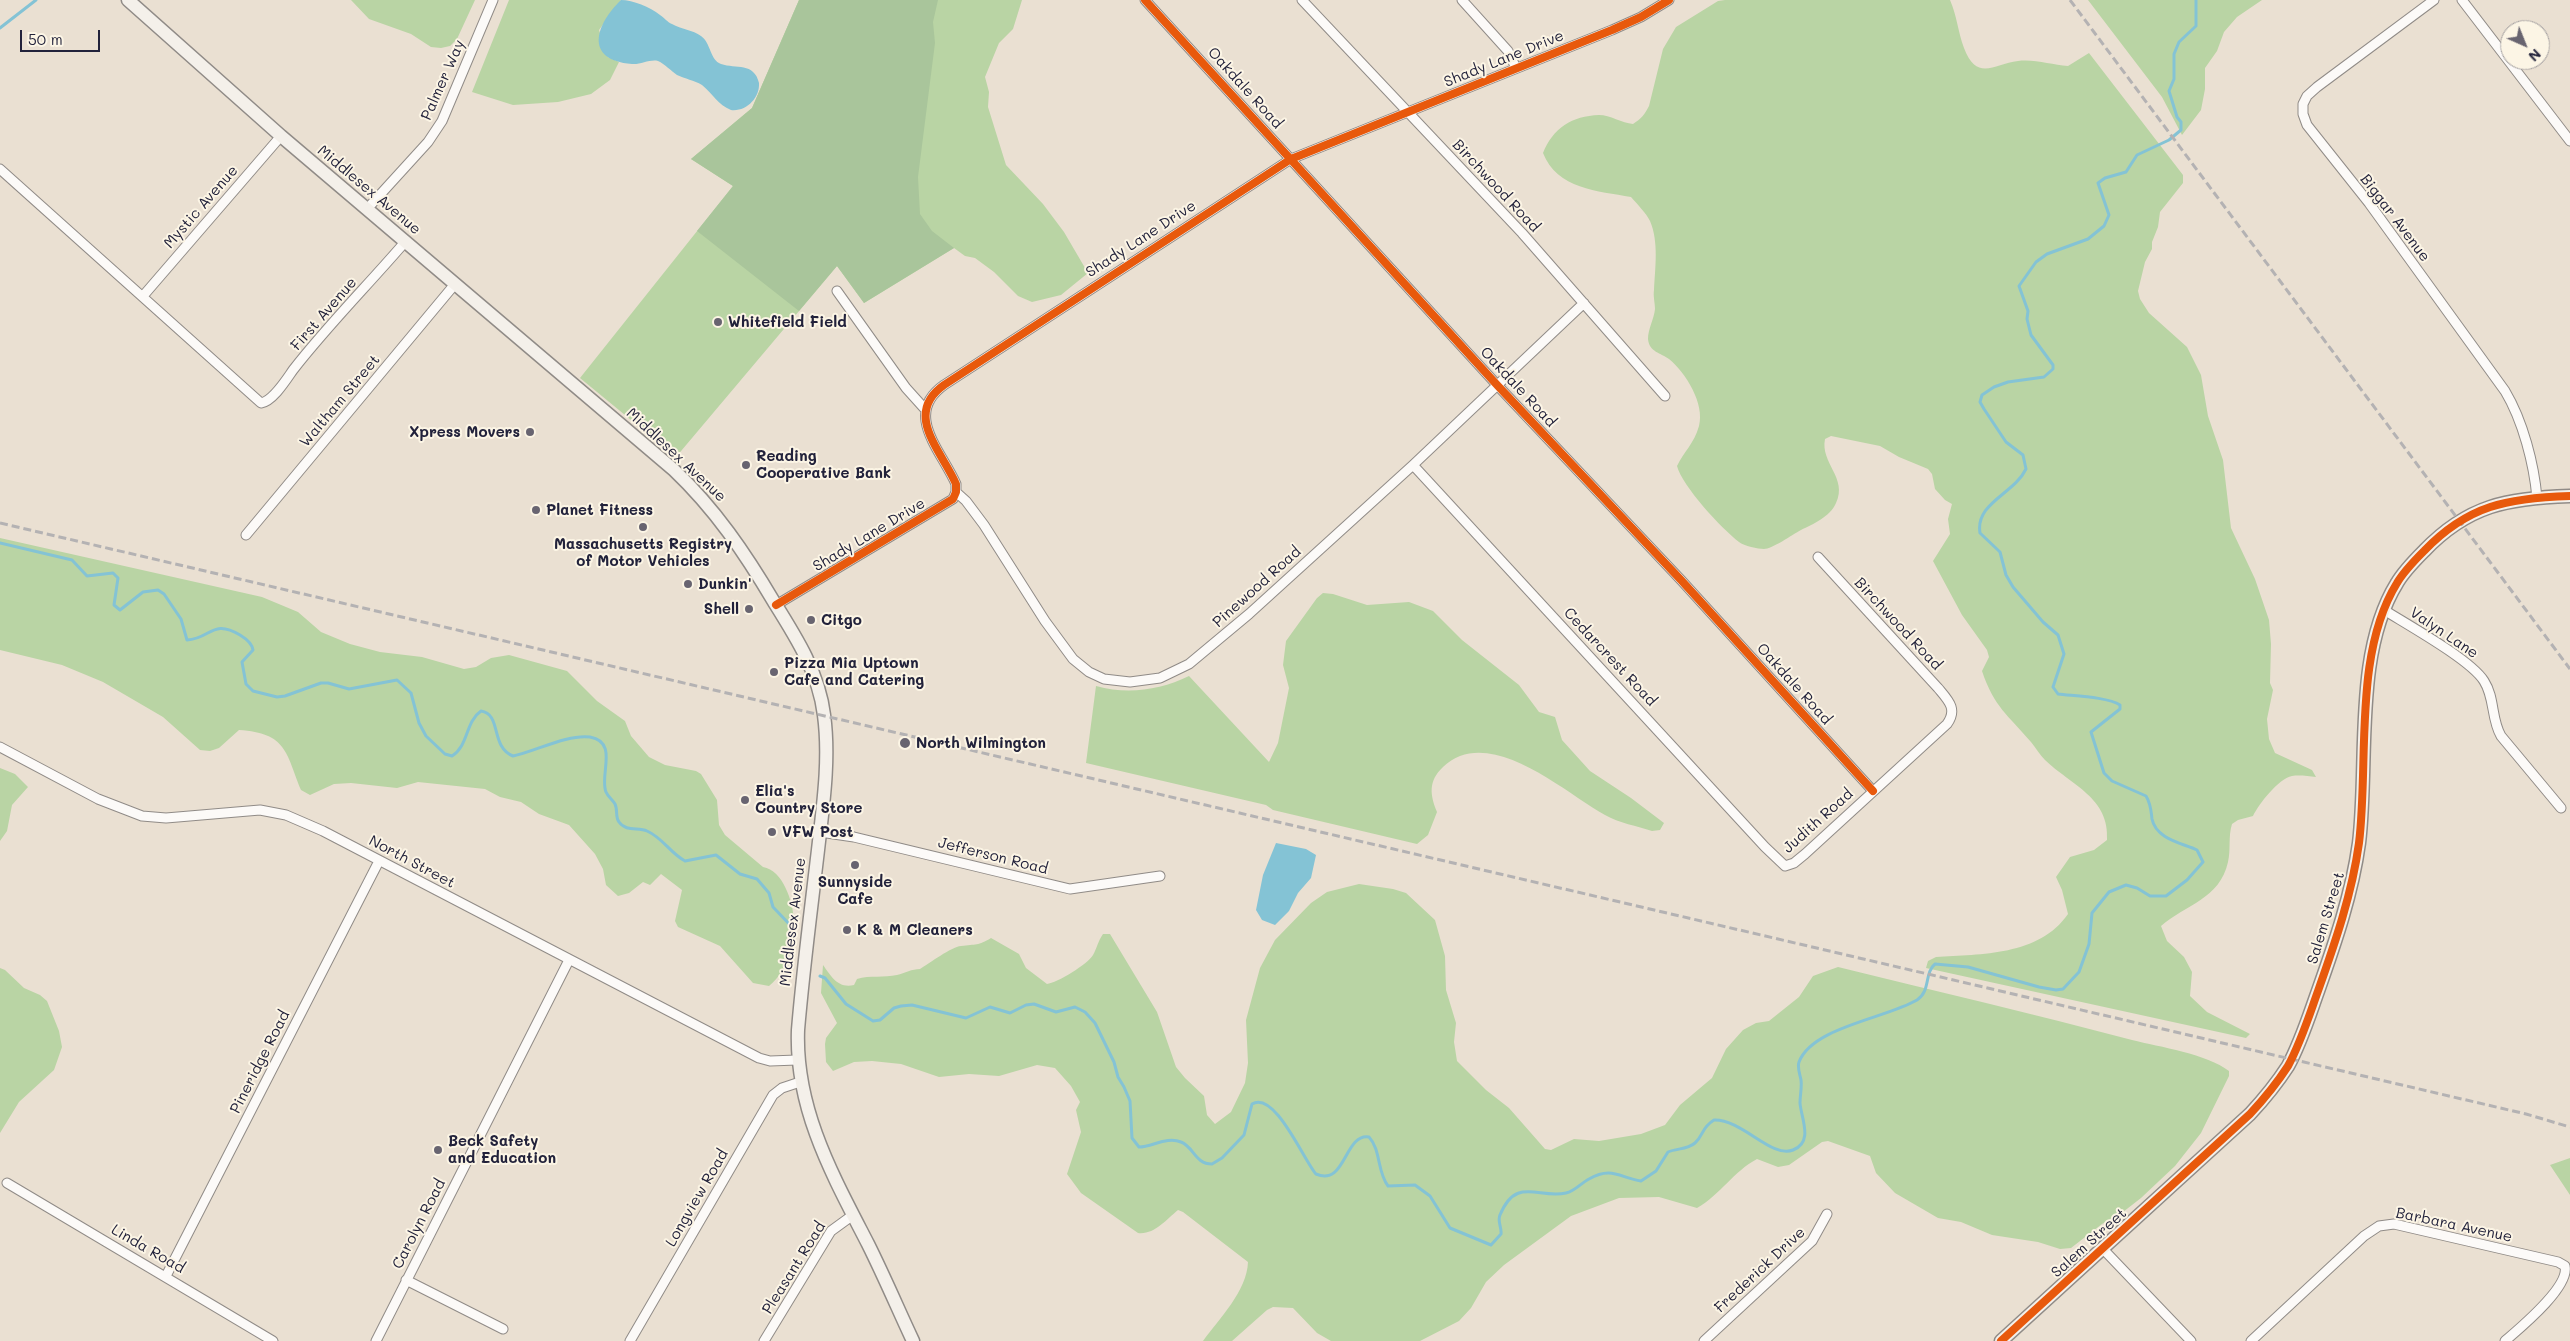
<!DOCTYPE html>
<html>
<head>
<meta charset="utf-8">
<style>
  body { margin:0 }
  #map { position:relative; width:2570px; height:1341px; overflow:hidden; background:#eae0d2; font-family:Mali,sans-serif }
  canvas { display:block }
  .north { position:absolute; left:2500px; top:20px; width:50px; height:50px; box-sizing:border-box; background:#fcf5e5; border:1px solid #a5a1a1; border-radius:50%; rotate:136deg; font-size:14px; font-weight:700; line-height:20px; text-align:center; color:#22223b }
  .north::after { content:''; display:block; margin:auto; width:18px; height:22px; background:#686470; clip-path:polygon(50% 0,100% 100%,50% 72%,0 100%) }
  .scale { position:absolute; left:20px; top:30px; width:80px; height:22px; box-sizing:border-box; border:2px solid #22223b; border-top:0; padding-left:6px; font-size:15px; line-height:18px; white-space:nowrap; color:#22223b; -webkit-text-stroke:4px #fcf5e5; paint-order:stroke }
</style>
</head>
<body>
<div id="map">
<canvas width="2570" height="1341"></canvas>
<div class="north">N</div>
<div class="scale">50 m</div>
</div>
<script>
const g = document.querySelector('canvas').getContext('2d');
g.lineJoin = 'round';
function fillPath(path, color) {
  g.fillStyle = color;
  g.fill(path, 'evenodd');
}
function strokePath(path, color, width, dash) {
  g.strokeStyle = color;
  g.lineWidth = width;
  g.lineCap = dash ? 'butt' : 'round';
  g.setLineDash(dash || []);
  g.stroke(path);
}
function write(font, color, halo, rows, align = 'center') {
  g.font = font + ' Mali,sans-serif';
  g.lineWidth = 4;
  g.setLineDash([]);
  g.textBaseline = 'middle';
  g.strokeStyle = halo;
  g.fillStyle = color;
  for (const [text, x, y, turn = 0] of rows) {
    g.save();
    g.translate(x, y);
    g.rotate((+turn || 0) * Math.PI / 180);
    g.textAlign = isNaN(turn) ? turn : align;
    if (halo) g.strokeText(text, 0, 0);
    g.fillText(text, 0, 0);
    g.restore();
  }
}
fillPath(new Path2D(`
  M351,0H475L457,39L450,46L441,48L431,47L411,34L369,19Z
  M509,0H621L599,30L608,57L619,62L610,80L591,94L558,102L513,105L472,92Z
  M799,0H1022L1013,29L999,43L985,77L989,92L988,107L1006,165L1043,204L1064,232L1088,273L1061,295L1032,302L1018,296L994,272L975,258L965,256L954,248L864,303L837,266L676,457L580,378L733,186L691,159L752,108Z
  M1725,0H1950C1957,16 1958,32 1964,48C1977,82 1994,64 2018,61C2035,59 2052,65 2068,66L2089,53L2183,175V183L2160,212L2158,227L2152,242V249L2145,262L2138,291L2140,299L2149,313L2187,347L2201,375L2208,416L2223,460L2231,528L2255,579L2269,620L2271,644L2270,683L2273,690L2267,719L2269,739L2275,753L2312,770L2316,777C2308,776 2299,775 2292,776C2278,779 2259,804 2253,816L2238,820L2232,824C2228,837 2231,849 2228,862C2220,899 2185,905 2161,926L2167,941L2184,957L2192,972L2190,996L2207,1012L2250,1034L2246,1038L1926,968L1928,961L1936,957C1981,954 2039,956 2068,914L2062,890L2056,877L2070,857L2094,850L2107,840C2110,798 2071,785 2045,760C2040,755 2036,748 2031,742C2008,715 1994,707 1982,671L1989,657L1987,650L1962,615L1933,561L1950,534L1948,519L1952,504L1945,500L1935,489L1932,474L1928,469L1899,457L1880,446L1831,436L1825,439C1820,463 1848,478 1836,503C1830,517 1813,524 1801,530C1792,535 1772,549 1764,549C1758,549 1744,546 1739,542C1722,529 1682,486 1677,466C1684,451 1694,444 1699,426C1705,404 1686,373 1669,359C1661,353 1649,352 1648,339C1648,329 1654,319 1655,309C1655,303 1653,296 1654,290C1655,268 1659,242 1650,221C1646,213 1637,204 1631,197C1598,191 1557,189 1543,153C1553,128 1572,116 1599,115C1610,115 1622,123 1633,124C1641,119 1645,114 1649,106L1663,49L1676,27L1718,1Z
  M2088,0H2262L2237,17L2224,32L2217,51L2205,68V89L2201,110L2182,135L2162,97Z
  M0,538L262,597L298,612L321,632L350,644L380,652L422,657L464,669L476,667L491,658L509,655L567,671L597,701L625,721L631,736L649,757L665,765L696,771L701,774L717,800L719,825L725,835L763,867C783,870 793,902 794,920C794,928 791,935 790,943C790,947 791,950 790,954C786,966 779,978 769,986L753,983L720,946L678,927L675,921L682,890L661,874L650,885L643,882L629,893L618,896L606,885L603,869L595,854L569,825L539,814L521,802L500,797L485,789L418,782L397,788L351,783L334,784L310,795L301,790C286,753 287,733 239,730L219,748L210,751L200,750L163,717L103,682L62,665L0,650Z
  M1323,593L1333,594L1367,605L1409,602L1433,611L1462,640L1519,685L1539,712L1555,717L1562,740L1590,771L1631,798L1664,823L1660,830L1652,831C1637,826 1619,823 1605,815C1565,793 1489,723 1443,767C1428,781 1430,795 1437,812L1428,835L1417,844L1273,810L1266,805L1086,763L1096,686C1128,695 1160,690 1189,676L1269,762L1278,743L1289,688L1283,665L1286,641L1317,598Z
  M0,768L15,774L28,787L12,805L7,831L0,841Z
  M1359,884L1393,889L1406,893L1435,920L1445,956L1446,990L1456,1023L1454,1042L1457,1061L1486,1090L1509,1108L1545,1149L1551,1150L1574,1139L1599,1141L1641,1134L1665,1125L1680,1105L1712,1078L1726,1049L1743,1030L1756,1023L1769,1021L1799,997L1813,976L1838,967C1936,991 2034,1014 2132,1040C2160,1047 2207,1054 2229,1071V1076L2201,1133L2175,1166L2141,1198L2123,1212L2102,1224L2071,1248L2060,1249L2038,1242L1992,1235L1961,1222L1938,1218L1895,1193L1876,1173L1870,1156L1828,1141L1822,1142L1789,1165L1778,1167L1757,1159C1734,1171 1720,1195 1697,1208L1659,1197L1619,1198L1571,1216L1504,1265L1486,1282L1471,1308L1459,1321L1420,1341H1331L1317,1333L1293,1308L1273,1307L1267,1310L1232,1341H1203C1219,1319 1247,1291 1248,1262L1183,1212L1178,1210C1166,1220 1154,1235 1138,1233L1081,1193L1067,1174L1081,1132L1076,1110L1080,1102L1071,1086L1055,1068L1037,1065L999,1076L969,1074L939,1077L901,1064L872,1061L854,1062L833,1071L826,1062L825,1044L826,1038L837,1023L821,993L823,965C831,976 838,989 854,985L857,979C870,975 884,978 897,975C905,973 912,969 920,969C930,963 951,947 961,946C976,944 978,946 991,938L1019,954L1026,968L1047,984C1057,983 1088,964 1093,955C1097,948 1098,941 1103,934H1110L1157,1012L1176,1067L1185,1078L1204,1096L1207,1115L1215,1124L1231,1112L1245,1083L1248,1063L1246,1020L1260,968L1275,940L1311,903L1327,892Z
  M0,968L5,970L24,988L40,995L47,1001L59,1031L62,1047L54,1070L19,1102L0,1133Z
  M2570,1158V1195L2550,1165Z`), '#b9d4a4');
fillPath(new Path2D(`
  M799,0H938L933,22L935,43L918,177L920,214L932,231L954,248L864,303L837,266L799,311L697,231L733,186L691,159L752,108Z`), '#a9c59b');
fillPath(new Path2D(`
  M621,0C633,0 650,7 660,15C665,18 667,22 672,24C681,29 693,30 701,36C711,43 710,60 721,64C736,69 754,62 759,83C760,98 746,112 731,110C718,105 713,94 702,85C694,80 685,79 677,75C671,71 665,64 658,61C650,59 640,65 632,64C583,60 596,24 621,0Z
  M1276,843L1306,849L1316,855L1311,878L1298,893L1289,911L1275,925L1262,920L1256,910L1263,875Z`), '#84c3d5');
strokePath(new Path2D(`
  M0,28L36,0
  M0,543L72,560L87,576L113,573L118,578L114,605L120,610L143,592L158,590L164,594L181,619L187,640C211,639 212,618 240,635C245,638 252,643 253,650L242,662L246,684L253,691L277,697L285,696L321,683H328L349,689L397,680L411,693L419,723L426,736L445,754L452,756C469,745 465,722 481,711C502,714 490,747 513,756C534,752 567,734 590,737C619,742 599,775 606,792C608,797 613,800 615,804C618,810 615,817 619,822C626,832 638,827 647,831C663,838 670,853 685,861L716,855L740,874L757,879L769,893L773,907L793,928
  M820,976L825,978L846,1004L873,1021L880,1020L894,1008L901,1006L912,1005L966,1018L990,1007L1010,1013L1026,1005L1034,1004L1056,1012L1075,1007L1085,1012L1095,1023L1114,1062L1118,1077L1124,1087L1130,1101L1132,1138L1139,1147C1152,1147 1167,1136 1181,1142C1194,1147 1195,1164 1212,1164L1222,1158L1244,1135L1252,1104C1275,1090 1304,1161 1316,1174C1346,1187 1344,1133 1369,1137C1381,1150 1377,1172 1388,1186L1415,1185L1430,1196L1450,1228L1491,1245L1501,1234C1502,1228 1497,1221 1500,1215C1516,1176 1538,1199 1566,1193C1575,1191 1581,1183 1589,1179C1612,1166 1620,1178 1641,1181L1656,1171L1668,1152C1677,1148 1687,1150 1695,1143C1704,1135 1701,1128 1714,1120C1742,1119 1772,1159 1793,1150C1814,1142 1801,1118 1800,1103C1800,1095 1802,1088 1801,1080C1800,1074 1797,1068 1799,1062C1812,1027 1887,1018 1917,1000C1931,991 1924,973 1935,964L1968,967L2039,987L2056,990L2063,989L2079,972L2089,944L2092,913L2109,892L2126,885L2137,888L2150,896H2166L2187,880L2203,862L2197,850C2182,843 2156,839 2152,819C2151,811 2151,804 2146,796L2112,781L2104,773L2091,732L2120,709V705C2108,697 2074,696 2058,694L2053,687L2064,654L2058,635L2043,622L2013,587L2006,575L2000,552L1980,533C1975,503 2014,494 2026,469L2023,455L2006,442L1984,409L1980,402L1982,395L1994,387L2008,382L2044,377L2053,369V365L2031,335L2027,319L2028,311L2019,286L2036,262L2047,254L2088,239L2104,226L2109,215L2098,183L2105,178L2126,172L2137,155L2169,140L2181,130V122L2177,117L2169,91L2174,79V54L2179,42L2196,26V0`), '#84c3d5', 3);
const street = new Path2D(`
  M1145,0L1498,386L1681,580L1873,791
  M1302,0L1522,233L1665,396
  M1462,0L1508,51L1516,68
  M2434,0L2317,87L2307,96L2303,104V114L2307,125L2369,203L2505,391C2523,421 2534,464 2537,498
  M2462,0L2570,141
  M0,169L261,403C273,401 286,380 293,370C328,325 368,285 405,242
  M367,209L428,142L442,121L493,0
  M837,291L906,388L924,408
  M143,296L281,136
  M1413,465L1765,847L1785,866L1794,863L1805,854L1947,724C1958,709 1948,700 1938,688L1818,557
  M956,492L966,501L984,525L1045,621L1073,659L1089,672L1104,679L1130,682L1160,678L1189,664L1249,614L1413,465L1584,303
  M246,535L455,284
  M776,605L953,499L956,492V484C941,450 903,414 944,385L1291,159L1612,30L1641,17L1669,0
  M2384,610C2408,625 2471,660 2484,681C2495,698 2491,719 2501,736L2561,808
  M0,747L98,799L142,816L166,818L260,810L286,815L323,831L759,1058L770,1061L797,1060
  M820,832L854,837L1070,889L1160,876
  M7,1183L273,1341
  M2103,1249L2191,1341
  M166,1276L379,861
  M406,1280L503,1329
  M376,1341L569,960
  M630,1341L773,1095L782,1088L800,1082
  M764,1341L831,1231L853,1215
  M1704,1341L1812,1241L1827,1214
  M2251,1341L2364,1236L2379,1226L2394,1224L2558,1262L2565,1266C2570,1287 2520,1328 2505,1341`);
const secondary = new Path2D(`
  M128,0L281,136L674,470C715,509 745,553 774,602C796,637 819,673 824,715C830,759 823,806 818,850C811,910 803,970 798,1030C795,1109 833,1176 868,1244C884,1276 898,1309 913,1341
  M2001,1341L2250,1114C2264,1099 2277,1083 2288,1066C2301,1042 2309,1016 2318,991C2335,943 2352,894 2359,843C2369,762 2353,654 2397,583C2404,571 2414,561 2424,551C2468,505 2508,498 2570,496`);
strokePath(street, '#908b87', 11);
strokePath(secondary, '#908b87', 15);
strokePath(street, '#fcfaf8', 9);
strokePath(secondary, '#f4f0ea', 12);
strokePath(new Path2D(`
  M2070,0L2570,669
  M0,523L2526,1114L2570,1127`), '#b4b2b3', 3, [8, 4]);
strokePath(new Path2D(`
  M1145,0L1498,386L1681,580L1873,791
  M776,605L953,499L956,492V484C941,450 903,414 944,385L1291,159L1612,30L1641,17L1669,0
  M2001,1341L2250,1114C2264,1099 2277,1083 2288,1066C2301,1042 2309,1016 2318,991C2335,943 2352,894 2359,843C2369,762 2353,654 2397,583C2404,571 2414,561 2424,551C2468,505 2508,498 2570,496`), '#e8590c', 8);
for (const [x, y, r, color] of [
  [718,322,5,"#686470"],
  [530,432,5,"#686470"],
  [746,465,5,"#686470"],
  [536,510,5,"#686470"],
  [643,527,5,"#686470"],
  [688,584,5,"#686470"],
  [749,609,5,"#686470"],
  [811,620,5,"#686470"],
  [774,672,5,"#686470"],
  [905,743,6,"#686470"],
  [745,800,5,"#686470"],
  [772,832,5,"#686470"],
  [855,865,5,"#686470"],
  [847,930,5,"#686470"],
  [438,1150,5,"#686470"]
]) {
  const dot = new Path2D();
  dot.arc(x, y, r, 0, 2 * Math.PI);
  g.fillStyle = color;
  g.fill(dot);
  strokePath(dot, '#fcf5e5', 2);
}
write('15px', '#22223b', '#fcf5e5', [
  ["Shady Lane Drive",1504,59,-22],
  ["Palmer Way",443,80,-66],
  ["Oakdale Road",1245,88,48],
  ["Birchwood Road",1496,186,47],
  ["Middlesex Avenue",369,190,40],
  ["Mystic Avenue",201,207,-49],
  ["Biggar Avenue",2395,218,53],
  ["Shady Lane Drive",1141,239,-33],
  ["First Avenue",324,314,-49],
  ["Oakdale Road",1518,387,47],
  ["Waltham Street",340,401,-50],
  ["Middlesex Avenue",676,455,43],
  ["Shady Lane Drive",869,535,-31],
  ["Pinewood Road",1257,587,-42],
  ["Birchwood Road",1898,624,47],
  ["Valyn Lane",2444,633,34],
  ["Cedarcrest Road",1610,657,47],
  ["Oakdale Road",1794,684,48],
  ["Judith Road",1818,821,-42],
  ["Jefferson Road",993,856,14],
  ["North Street",412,862,28],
  ["Salem Street",2326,918,-73],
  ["Middlesex Avenue",793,922,-83],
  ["Pineridge Road",260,1062,-63],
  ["Longview Road",697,1198,-60],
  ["Carolyn Road",419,1224,-63],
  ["Barbara Avenue",2454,1225,12],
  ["Salem Street",2089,1243,-42],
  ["Linda Road",148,1249,30],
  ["Pleasant Road",794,1268,-58],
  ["Frederick Drive",1760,1270,-43]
]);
write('bold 15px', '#22223b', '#fcf5e5', [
  ["Whitefield Field",728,322],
  ["Xpress Movers",520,432,"right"],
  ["Reading",756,456],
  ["Cooperative Bank",756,473],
  ["Planet Fitness",546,510],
  ["Massachusetts Registry",643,544,"center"],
  ["of Motor Vehicles",643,561,"center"],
  ["Dunkin'",698,584],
  ["Shell",739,609,"right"],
  ["Citgo",821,620],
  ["Pizza Mia Uptown",784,663],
  ["Cafe and Catering",784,680],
  ["North Wilmington",916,743],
  ["Elia's",755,791],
  ["Country Store",755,808],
  ["VFW Post",782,832],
  ["Sunnyside",855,882,"center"],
  ["Cafe",855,899,"center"],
  ["K & M Cleaners",857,930],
  ["Beck Safety",448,1141],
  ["and Education",448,1158]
], 'left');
</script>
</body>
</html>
